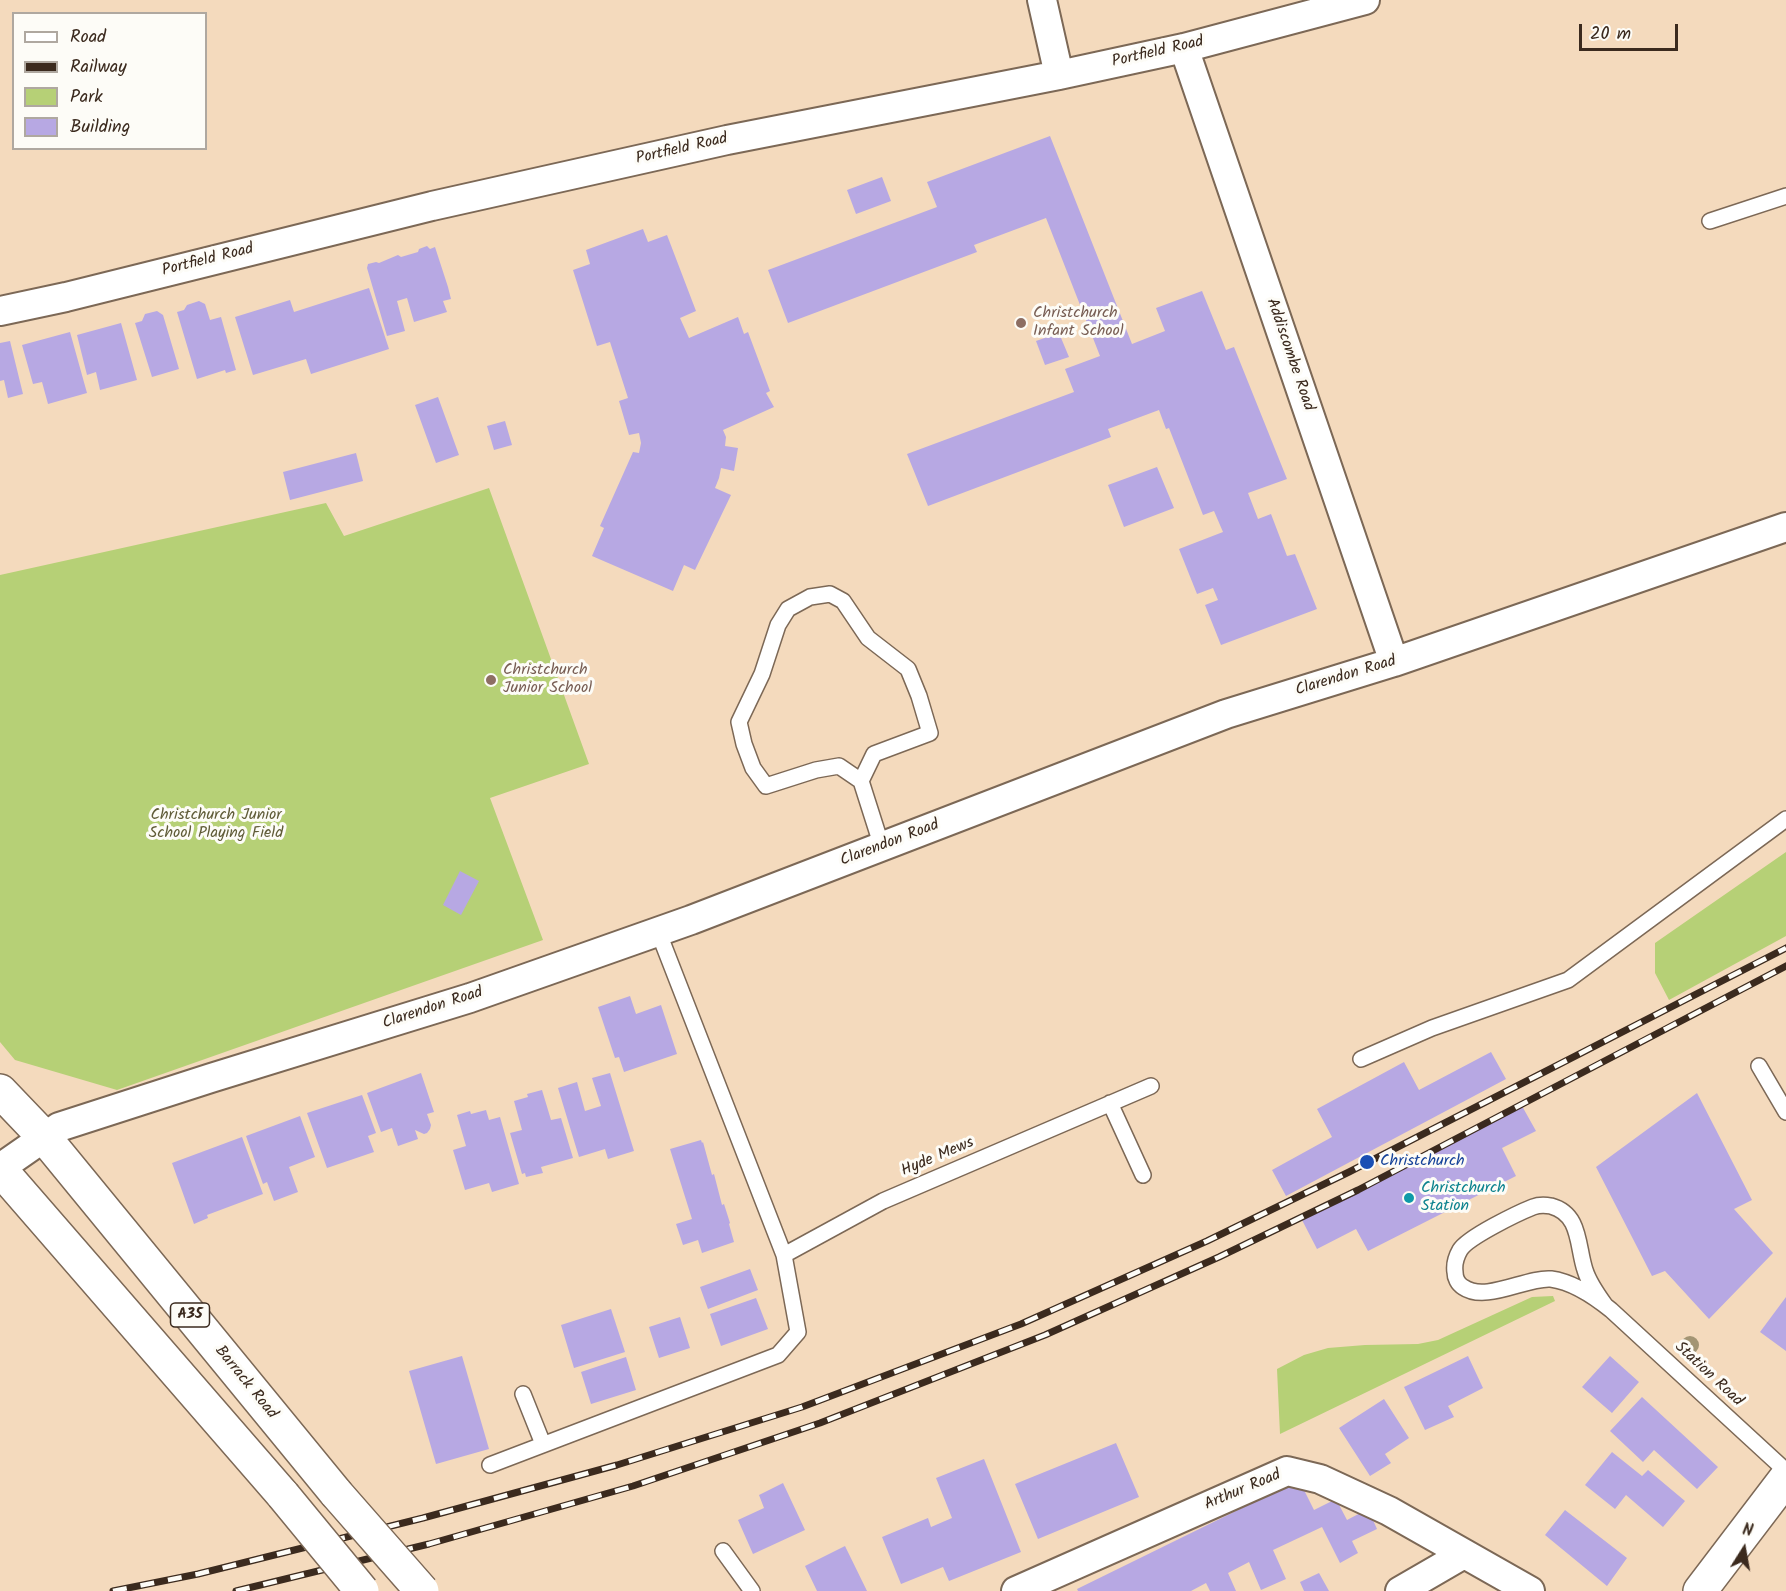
<!DOCTYPE html>
<html>
<head>
<meta charset="utf-8">
<style>
  body { margin:0 }
  #map { position:relative; width:1786px; height:1591px; overflow:hidden; background:#f4dabd; font-family:Kalam,sans-serif }
  canvas { display:block }
  .legend { position:absolute; left:12px; top:12px; width:195px; height:138px; box-sizing:border-box; background:#fdfcf7; border:2px solid #afa8a0; margin:0; padding:8px 10px; list-style:none; font-size:18px; color:#3b2a1e }
  .legend li { display:flex; align-items:center; gap:12px; height:30px }
  .legend b { width:30px; border:2px solid #afa8a0 }
  .north { position:absolute; left:1714px; top:1519px; width:60px; height:60px; -webkit-text-stroke:4px #fdfcf7; paint-order:stroke; rotate:11deg; font-size:16px; font-weight:700; line-height:24px; text-align:center; color:#3b2a1e }
  .north::after { content:''; display:block; margin:auto; width:21px; height:27px; background:#3b2a1e; clip-path:polygon(50% 0,100% 100%,50% 72%,0 100%) }
  .scale { position:absolute; left:1579px; top:24px; width:99px; height:27px; box-sizing:border-box; border:3px solid #3b2a1e; border-top:0; padding-left:8px; font-size:18px; line-height:21px; white-space:nowrap; color:#3b2a1e; -webkit-text-stroke:4px #fdfcf7; paint-order:stroke }
</style>
</head>
<body>
<div id="map">
<canvas width="1786" height="1591"></canvas>
<ul class="legend">
<li><b style="height:8px;background:#fff"></b>Road</li>
<li><b style="height:8px;background:#3b2a1e"></b>Railway</li>
<li><b style="height:16px;background:#b6d076"></b>Park</li>
<li><b style="height:16px;background:#b7a8e3"></b>Building</li>
</ul>
<div class="north">N</div>
<div class="scale">20 m</div>
</div>
<script>
const g = document.querySelector('canvas').getContext('2d');
g.lineJoin = 'round';
function fillPath(path, color) {
  g.fillStyle = color;
  g.fill(path, 'evenodd');
}
function strokePath(path, color, width, dash) {
  g.strokeStyle = color;
  g.lineWidth = width;
  g.lineCap = dash ? 'butt' : 'round';
  g.setLineDash(dash || []);
  g.stroke(path);
}
function write(font, color, halo, rows, align = 'center') {
  g.font = font + ' Kalam,sans-serif';
  g.lineWidth = 6;
  g.setLineDash([]);
  g.textBaseline = 'middle';
  g.strokeStyle = halo;
  g.fillStyle = color;
  for (const [text, x, y, turn = 0] of rows) {
    g.save();
    g.translate(x, y);
    g.rotate((+turn || 0) * Math.PI / 180);
    g.textAlign = isNaN(turn) ? turn : align;
    if (halo) g.strokeText(text, 0, 0);
    g.fillText(text, 0, 0);
    g.restore();
  }
}
fillPath(new Path2D(`
  M489,488L589,764L490,798L543,940L117,1090L15,1060L0,1042V575L326,503L344,536Z
  M1786,852V936L1669,1000L1655,973V943Z
  M1553,1296L1555,1301L1280,1434L1277,1369L1304,1355L1328,1348L1365,1345L1418,1344L1438,1340L1532,1297Z`), '#b6d076');
fillPath(new Path2D(`
  M1050,136L1132,344L1165,331L1156,308L1202,291L1226,350L1234,347L1287,479L1248,493L1258,519L1271,514L1287,556L1295,554L1317,609L1221,645L1205,605L1218,600L1213,588L1197,594L1179,549L1223,532L1214,511L1203,515L1169,428L1166,429L1159,410L1108,429L1111,437L928,506L907,454L1074,392L1065,369L1100,356L1046,218L974,245L977,252L788,323L768,270L937,207L927,182Z
  M882,177L891,201L856,214L847,190Z
  M643,229L648,242L667,235L696,311L680,318L689,338L738,317L744,334L748,332L770,391L766,393L774,407L723,430L726,437L725,446L738,448L734,471L721,468L719,478L715,488L731,495L695,570L684,565L673,591L592,556L604,528L600,526L633,452L639,453L641,443L639,433L629,435L619,401L628,398L610,342L597,346L573,270L590,264L586,250Z
  M427,246L430,249L435,247L448,287L451,299L443,301L447,312L414,322L407,298L397,301L405,331L387,336L367,268L368,264L376,262L379,263L398,255L401,257L418,252L419,249Z
  M369,288L389,349L311,374L306,359L253,375L235,317L290,300L294,312Z
  M199,301L205,304L210,320L221,317L236,370L226,373L225,370L197,379L177,312L184,310L187,305Z
  M157,311L163,315L179,369L152,377L135,323L142,321L145,314Z
  M121,323L137,380L100,390L96,372L87,375L77,335Z
  M70,332L87,393L48,404L42,382L33,384L22,345Z
  M1059,333L1069,357L1045,365L1036,341Z
  M10,341L23,394L8,398L4,380L0,381V343Z
  M438,397L459,455L436,463L415,405Z
  M505,421L512,445L494,450L487,426Z
  M356,453L363,481L290,500L283,472Z
  M1157,467L1174,508L1124,527L1108,485Z
  M460,871L479,881L461,915L443,905Z
  M630,996L636,1014L661,1005L677,1054L624,1072L619,1057L615,1058L598,1007Z
  M1491,1052L1506,1079L1286,1196L1272,1170L1332,1137L1317,1109L1404,1062L1419,1090Z
  M421,1073L434,1112L427,1114L431,1125L430,1129L427,1133L424,1134L415,1130L418,1139L398,1146L392,1128L381,1132L367,1093Z
  M610,1073L634,1151L608,1159L605,1149L579,1157L558,1088L577,1082L585,1111L601,1106L592,1078Z
  M542,1090L551,1120L561,1118L573,1158L541,1167L543,1173L526,1177L525,1173L522,1174L510,1133L522,1130L514,1101L528,1097L527,1094Z
  M1697,1093L1752,1200L1734,1209L1773,1253L1709,1319L1665,1271L1652,1276L1596,1167Z
  M362,1095L376,1133L368,1136L374,1152L327,1168L307,1113Z
  M1522,1106L1536,1131L1502,1148L1516,1176L1368,1251L1356,1229L1317,1249L1302,1220Z
  M486,1110L489,1120L500,1117L519,1184L492,1192L489,1183L465,1190L453,1150L466,1146L457,1115L470,1111L471,1114Z
  M300,1116L315,1157L289,1167L298,1192L274,1201L267,1182L263,1184L246,1136Z
  M242,1137L263,1194L207,1215L208,1218L194,1224L172,1163Z
  M701,1140L702,1143L703,1142L712,1175L714,1174L722,1205L724,1204L730,1223L729,1224L734,1242L702,1253L698,1240L683,1245L676,1224L692,1219L670,1149Z
  M750,1269L758,1290L708,1309L700,1287Z
  M1786,1297V1351L1760,1332Z
  M756,1298L768,1329L721,1346L710,1314Z
  M611,1309L625,1352L574,1368L561,1325Z
  M680,1317L690,1348L659,1358L649,1327Z
  M462,1356L489,1449L436,1464L409,1371Z
  M1468,1356L1483,1388L1448,1406L1454,1417L1425,1430L1404,1387Z
  M1610,1356L1639,1382L1612,1413L1582,1387Z
  M626,1357L636,1390L591,1404L581,1372Z
  M1642,1397L1718,1467L1697,1489L1654,1450L1643,1462L1610,1431Z
  M1384,1399L1409,1438L1385,1454L1391,1463L1370,1476L1339,1428Z
  M1116,1443L1139,1497L1038,1539L1015,1484Z
  M1612,1452L1642,1476L1648,1470L1685,1501L1663,1527L1626,1495L1615,1509L1585,1485Z
  M984,1459L1021,1552L949,1581L943,1567L901,1584L882,1537L928,1518L931,1527L952,1518L936,1478Z
  M1299,1480L1314,1510L1336,1499L1347,1520L1368,1509L1377,1529L1352,1541L1358,1553L1340,1563L1322,1527L1273,1550L1286,1579L1261,1590L1249,1562L1228,1573L1236,1591H1210L1206,1583L1191,1591H1078L1077,1589Z
  M783,1483L805,1530L753,1554L738,1520L764,1508L759,1495Z
  M1565,1510L1627,1558L1607,1586L1545,1535Z
  M845,1546L867,1591H817L805,1566Z
  M1319,1573L1329,1591H1304L1300,1582Z`), '#b7a8e3');
const service = new Path2D(`
  M1710,221L1786,196
  M861,781L874,754L930,733L919,696L908,669L868,638L843,601L830,594L810,597L788,609L778,625L762,674L739,722L744,744L753,768L766,786L816,770L839,766L861,781L882,847
  M658,931L784,1255
  M1361,1059L1432,1028L1568,980L1786,819
  M1759,1066L1786,1112
  M1110,1103L1143,1175
  M1605,1305C1597,1294 1589,1283 1585,1270C1577,1246 1581,1214 1551,1206C1546,1205 1538,1205 1533,1207C1518,1213 1468,1237 1460,1250C1456,1257 1454,1265 1455,1272C1455,1278 1458,1284 1463,1287C1486,1303 1526,1277 1551,1279C1573,1282 1595,1297 1611,1310L1786,1471
  M523,1394L543,1444
  M490,1465L778,1355L798,1332L784,1255L883,1201L1151,1086
  M723,1551L752,1591`);
const minor = new Path2D(`
  M1042,0L1059,75
  M1184,48L1394,662
  M0,311L66,297L432,206L727,140L1059,75L1184,48L1365,0
  M0,1168L59,1127L211,1078L470,998L691,920L1226,714L1394,662L1786,527
  M1016,1591L1287,1471L1320,1479L1389,1511L1530,1591
  M1400,1591L1464,1554`);
const secondary = new Path2D(`
  M1700,1591L1786,1478`);
const primary = new Path2D(`
  M0,1091L45,1138L336,1493
  M0,1169L283,1495`);
strokePath(service, '#7c6856', 18);
strokePath(minor, '#7c6856', 32);
strokePath(secondary, '#7c6856', 36);
strokePath(primary, '#7c6856', 36);
strokePath(service, '#fff', 15);
strokePath(minor, '#fff', 28);
strokePath(secondary, '#fff', 33);
strokePath(primary, '#fff', 33);
const rail = new Path2D(`
  M113,1591L198,1574L423,1518L617,1465L802,1407L1021,1324L1207,1241L1349,1172L1786,948
  M236,1591L429,1544L633,1486L820,1423L1045,1335L1219,1257L1358,1190L1786,966`);
strokePath(rail, '#3b2a1e', 7);
strokePath(rail, '#fdfcf7', 4.5, [14]);
const primaryBridge = new Path2D(`
  M336,1493L422,1591
  M283,1495L362,1591`);
strokePath(primaryBridge, '#7c6856', 36, []);
strokePath(primaryBridge, '#fff', 33);
g.fillStyle = '#a39574';
for (const [x, y] of [
  [1690,1345]
]) {
  g.beginPath();
  g.arc(x, y, 9, 0, 2 * Math.PI);
  g.fill();
}
for (const [x, y, r, color] of [
  [1021,323,6,"#8d6e63"],
  [491,680,6,"#8d6e63"],
  [1367,1162,8,"#1a4fb4"],
  [1409,1198,6,"#0f9aa8"]
]) {
  const dot = new Path2D();
  dot.arc(x, y, r, 0, 2 * Math.PI);
  g.fillStyle = color;
  g.fill(dot);
  strokePath(dot, '#fdfcf7', 2);
}
for (const [x, y, w] of [
  [190,1315,39]
]) {
  const box = new Path2D();
  box.roundRect(x - w / 2, y - 12, w, 24, 4.5);
  g.fillStyle = '#fdfcf7';
  g.fill(box);
  strokePath(box, '#3b2a1e', 1.5);
}
write('bold 15px', '#3b2a1e', null, [
  ["A35",190,1315]
]);
write('16px', '#3b2a1e', '#fdfcf7', [
  ["Portfield Road",1158,53,-13],
  ["Portfield Road",682,150,-13],
  ["Portfield Road",208,261,-14],
  ["Addiscombe Road",1289,355,71],
  ["Clarendon Road",1346,677,-17],
  ["Clarendon Road",890,844,-21],
  ["Clarendon Road",433,1009,-18],
  ["Hyde Mews",938,1158,-23],
  ["Station Road",1708,1375,43],
  ["Barrack Road",245,1383,51],
  ["Arthur Road",1243,1491,-23]
]);
write('16px', '#785e54', '#fdfcf7', [
  ["Christchurch",1033,314],
  ["Infant School",1033,332],
  ["Christchurch",503,671],
  ["Junior School",503,689]
], 'left');
write('16px', '#605c38', '#fdfcf7', [
  ["Christchurch Junior",216,816],
  ["School Playing Field",216,834]
]);
write('16px', '#164399', '#fdfcf7', [
  ["Christchurch",1380,1162]
], 'left');
write('16px', '#0d838f', '#fdfcf7', [
  ["Christchurch",1421,1189],
  ["Station",1421,1207]
], 'left');
</script>
</body>
</html>
